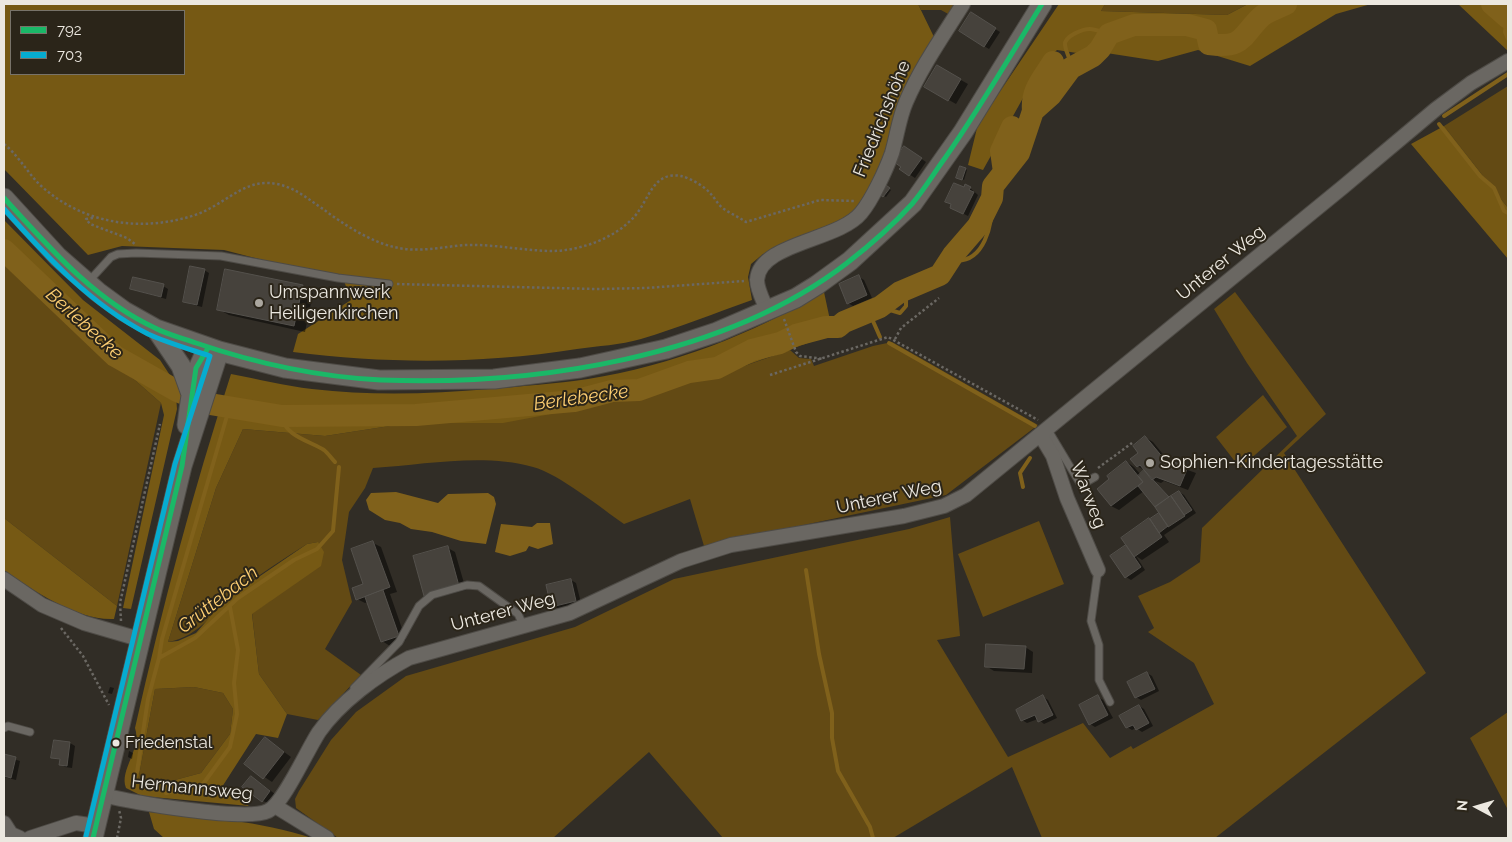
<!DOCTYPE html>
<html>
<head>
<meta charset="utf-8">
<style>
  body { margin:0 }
  #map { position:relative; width:1512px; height:842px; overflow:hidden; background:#312d26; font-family:Raleway,sans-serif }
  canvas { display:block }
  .frame { position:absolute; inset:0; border:5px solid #ece8e0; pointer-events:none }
  .legend { position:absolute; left:10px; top:10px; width:175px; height:65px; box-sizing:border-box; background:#2b2519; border:1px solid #787369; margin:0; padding:6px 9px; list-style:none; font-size:15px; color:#ece8e0 }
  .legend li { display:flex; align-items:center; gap:10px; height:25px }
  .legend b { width:25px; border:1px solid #787369 }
  .north { position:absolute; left:1452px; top:782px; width:50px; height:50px; -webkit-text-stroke:4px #2b2519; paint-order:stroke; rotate:276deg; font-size:14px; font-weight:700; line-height:20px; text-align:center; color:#ece8e0 }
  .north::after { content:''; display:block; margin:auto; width:18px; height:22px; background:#ece8e0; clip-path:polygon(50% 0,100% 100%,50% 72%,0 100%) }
</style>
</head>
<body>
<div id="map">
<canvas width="1512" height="842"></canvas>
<div class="frame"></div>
<ul class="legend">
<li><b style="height:6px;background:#1ab867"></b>792</li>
<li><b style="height:6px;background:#06acd0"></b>703</li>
</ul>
<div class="north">N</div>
</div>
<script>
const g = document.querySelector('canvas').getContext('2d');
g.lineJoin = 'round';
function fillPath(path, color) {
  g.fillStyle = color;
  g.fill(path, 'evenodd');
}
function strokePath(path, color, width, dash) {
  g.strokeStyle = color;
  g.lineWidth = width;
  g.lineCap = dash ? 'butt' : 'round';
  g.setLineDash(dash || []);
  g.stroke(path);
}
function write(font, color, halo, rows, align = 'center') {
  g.font = font + ' Raleway,sans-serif';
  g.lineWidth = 4;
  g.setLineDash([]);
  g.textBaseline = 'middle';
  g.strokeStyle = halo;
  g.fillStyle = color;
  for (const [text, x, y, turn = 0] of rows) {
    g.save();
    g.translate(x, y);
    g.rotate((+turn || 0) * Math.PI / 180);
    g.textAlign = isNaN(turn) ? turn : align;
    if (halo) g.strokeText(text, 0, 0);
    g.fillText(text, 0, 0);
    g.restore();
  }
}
fillPath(new Path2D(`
  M918,4H956L950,15L941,10H921Z
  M1105,4H1248L1227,15L1101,11Z
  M1508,86V208L1444,126Z
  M4,265L161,403L117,606L4,518Z
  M1235,292L1326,414L1284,453L1426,673L1215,838H1042L1012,767L893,838H723L649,752L553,838H338L296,808L295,799L299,791L331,740L356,712L406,676L575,627L674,579L909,529L950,517L960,636L937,640L1008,757L1083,723L1110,758L1131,746L1133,749L1214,704L1194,663L1148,632L1154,628L1138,596L1170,582L1200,562L1202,528L1297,436L1247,363L1214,309Z
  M892,342L1038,425L946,495L704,546L690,499L624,524C601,508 559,474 533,467C482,453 424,465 373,468L365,488L349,512L342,560L352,602L325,649L361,675L318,720L287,714L259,674L252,613L270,601L318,542L307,544C285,558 263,572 242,588C217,607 200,637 168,642L216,488L243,429L325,436L409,423L565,411L620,401L727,372L790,350L799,358L811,359L814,366L873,346Z
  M1263,395L1287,427L1240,468L1216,437Z
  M1039,521L1064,584L983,617L958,554Z
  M194,687L223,693L233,709L230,734L201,773L145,788L138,781L155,689Z
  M1508,712V810L1470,738Z`), '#634a14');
fillPath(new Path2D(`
  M4,4H918L934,37L862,213L845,234L763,254L751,264L748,277L752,300C715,313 678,328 641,339C620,345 598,346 577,349C482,364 388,364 293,352L298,334L351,300L344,281L224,250L122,246L88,255L4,169ZM11,11H184V74H11Z
  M1059,4H1105L1101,11L1227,15L1248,4H1371L1336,14L1250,66L1198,50L1158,61L1087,50L1077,53L1057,50L1043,62L983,170L968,165L978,124Z
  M1458,4H1508V51Z
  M1444,126L1508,208V259L1411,144Z
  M4,220L83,300L160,360L175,383L177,409L131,609L123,608L164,415L161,403L4,265Z
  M824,292L833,334L727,372L620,401L503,423H409L325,436L243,429L216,488L168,642L178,641L196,633L218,608L241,589L307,544L318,542L324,552L321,566L252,614L259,674L287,714L278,738L256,734L222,787L249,806L142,796L126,788C119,770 142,749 135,728C162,608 193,491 231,374C258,379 285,386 312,389C372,396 430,394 490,389C522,386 555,384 588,379C671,366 752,334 824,292ZM194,687L223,693L233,709L230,734L201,773L145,788L138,781L155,689Z
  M4,518L117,606L114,619C78,621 32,590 4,570Z
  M149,812C204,817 260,821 312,838H164L154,829Z`), '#765914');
fillPath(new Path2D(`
  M396,492L438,503L448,494L488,493L494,497L496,504L486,544L461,541L432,532L411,529L400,523L385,520L369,510L366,500L371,493Z
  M537,523H550L553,544L538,549L529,546L526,551L510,556L495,552L501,524L532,527Z`), '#80611b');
fillPath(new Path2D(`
  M976,17L1000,32L989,49L984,46Z
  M938,67L968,84L956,104L926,87Z
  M910,151L926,162L915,178L901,169Z
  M965,169L967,170L964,180L960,178Z
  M884,185L891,190L886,197L878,192Z
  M970,188L978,195L968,216L956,210L964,189Z
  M204,270L209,273L202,307L190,304L185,301Z
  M859,277L864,280L872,298L853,306L848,303Z
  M163,286L168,289L166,299L131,289Z
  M302,287L313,293L305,332L229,315L218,309Z
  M1145,437L1153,442L1171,464L1196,473L1188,490L1164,481L1161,483L1155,481L1170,498L1179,492L1184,495L1196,513L1164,535L1169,542L1142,560L1136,556L1145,570L1131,580L1126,577L1112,557L1128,546L1150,520L1161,514L1144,491L1119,510L1111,506L1127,462L1134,467L1141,475L1146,471L1137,466Z
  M373,543L381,547L397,592L390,594L406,640L390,646L382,641L368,602L365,603L357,599L365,585Z
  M448,548L455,552L466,590L433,599L425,595Z
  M571,580L576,583L581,603L558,609L553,606Z
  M1025,647L1033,652L1032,673L994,671L986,666Z
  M1147,673L1152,676L1159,691L1141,700L1136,697Z
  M110,687L114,688L112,694L108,693Z
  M1043,697L1048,700L1057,718L1044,724L1038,719L1027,723L1022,720Z
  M1098,697L1103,700L1113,718L1095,727L1090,724Z
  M1139,706L1144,709L1153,726L1142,732L1136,728L1132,730L1127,727Z
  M265,738L291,757L272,782L245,764Z
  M70,743L75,746L72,768L65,767L60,764L61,760L53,757Z
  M129,751L133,753L132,759L128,757Z
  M4,756L20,761L16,780L4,777Z
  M256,780L275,794L268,803L263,801Z`), '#0007');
strokePath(new Path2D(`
  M1507,17L1505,32L1508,39
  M1071,68C1071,59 1066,53 1065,45C1064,36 1083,29 1090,29C1096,29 1103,33 1109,34
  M1444,116L1508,74
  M1439,124L1480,176L1494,188L1504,211L1508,213
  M951,260C985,266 993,223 992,198
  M880,307L900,313L906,306V290
  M869,312L880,337
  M889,343L1035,426
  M282,416C284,436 310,441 324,450C328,453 331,458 335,462
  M1023,487L1020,473L1030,458
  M806,570L819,654L832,713V738L838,771L870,827L873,838
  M159,658L162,639L229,409
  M137,772L148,699L159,658L195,638L238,598L294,560L317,549L333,531L339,467
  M166,793L203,784L230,747L237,714L234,683L238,650L230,607`), '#80611b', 4);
strokePath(new Path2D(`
  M1492,4L1508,18
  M1033,111C1031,90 1042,80 1053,62
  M1004,172L1001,151L1012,127
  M4,250L115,356L177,391L210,404L282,416L416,415L574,401L612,391L639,390L689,372L717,368L752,350L780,343L796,335L826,327H838L844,322L880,307L900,292L940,275L953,255L978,226L992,198L993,186L1019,153L1033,111L1051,95L1071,68L1093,56L1100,49L1109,34L1134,25H1187L1206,30L1209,44C1244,49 1241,36 1261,17C1267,11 1279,8 1286,4`), '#80611b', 22);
const building = new Path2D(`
  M971,12L996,28L984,47L959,31Z
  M937,65L961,79L948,101L924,87Z
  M904,146L922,158L909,176L899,169L901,167L894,162Z
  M960,166L966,168L962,180L956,178Z
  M883,183L890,188L883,197L876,192Z
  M954,183L964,187L965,184L971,187L969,190L974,192L963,214L950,208L951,204L945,202Z
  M190,266L205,269L197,305L183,302Z
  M225,269L303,285L294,326L217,310Z
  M859,275L867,295L847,304L839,284Z
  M133,277L164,284L161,297L130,289Z
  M1145,436L1169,465L1171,461L1188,467L1180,486L1156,477L1152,480L1140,465L1137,467L1130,459L1138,453L1133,446Z
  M1126,461L1143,482L1111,506L1097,489L1109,479L1107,476Z
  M1144,470L1169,497L1155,507L1138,486L1143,482L1138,476Z
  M1179,491L1192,510L1184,515L1171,496Z
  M1171,496L1185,516L1168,527L1155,507Z
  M1159,513L1168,526L1159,533L1150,519Z
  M1149,518L1162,537L1134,557L1121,538Z
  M373,541L390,587L356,600L352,588L363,584L351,549Z
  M1126,545L1141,567L1125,578L1110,556Z
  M448,546L459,586L424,596L413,556Z
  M571,579L576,601L551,607L546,585Z
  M383,590L399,636L381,642L365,597Z
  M986,644L1026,646L1024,669L985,667Z
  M1147,672L1155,689L1135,698L1127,682Z
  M1043,695L1053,715L1038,722L1035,715L1021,721L1016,710Z
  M1098,695L1108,715L1089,725L1079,705Z
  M1139,705L1149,723L1136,730L1133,725L1126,728L1119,716Z
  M265,737L284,752L263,779L244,764Z
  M54,740L70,742L67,766L59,765L60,759L51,758Z
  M4,754L16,757L11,778L4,776Z
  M251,776L270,791L262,802L242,787Z`);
fillPath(building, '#46423c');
strokePath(building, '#54514c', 1);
const lane = new Path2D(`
  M89,281L111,257L118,254L136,253L221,256L338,278L389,284
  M1048,430L1081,485L1095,477
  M1098,570L1091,621L1099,645V680L1110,702
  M354,688L399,642L419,606L432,595L467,585L479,586L518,614L524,627
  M4,728L8,726L30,732`);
const street = new Path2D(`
  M768,312C764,302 757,290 757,280C759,243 838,241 861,213C872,200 886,170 892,153C897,136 899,118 906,102C921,67 943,36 963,4
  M1041,436L1053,456L1067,498L1098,570
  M4,579L42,605L84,623L139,639
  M103,795C131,802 246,822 268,811C284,803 307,750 319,732C340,702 377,675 409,658L570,613L681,561L731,545L904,516L944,506L966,495L1343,187L1436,109L1471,83L1508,61
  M275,806L327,838
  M4,823L11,834L20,838
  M30,838L76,823L96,826`);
const secondary = new Path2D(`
  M4,198L58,257L98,292L124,311L156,329L219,351L285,368L379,380L494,379L580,368L666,349L717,332L796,298L817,285L850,261L913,203L963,132L1042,4
  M156,329L181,366L191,394
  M187,425C191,394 192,376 208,348
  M93,838L182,466L219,351`);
strokePath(lane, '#4e4b46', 9);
strokePath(street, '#4e4b46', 16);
strokePath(secondary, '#4e4b46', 21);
strokePath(new Path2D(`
  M4,144C18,155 27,172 40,185C84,225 143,233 198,214C222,205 242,183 266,183C290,183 305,197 323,209C343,224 369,241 394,247C418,253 441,247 465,245C495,244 524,251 554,251C582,250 615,238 634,217C649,201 652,171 681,176C690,178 704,186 710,193C715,198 718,205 724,209C731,214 739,217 746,222L820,200L855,201
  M93,218L86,219L90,224L127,238L135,244
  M397,284L596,289L646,288L744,281
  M784,319L796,352L800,356L824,359
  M895,339L901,328L939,298
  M770,375L888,337L1038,420
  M1098,468L1132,443
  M519,603L526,600L537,607H541
  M121,621L120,603L160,424
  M61,628L83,656L109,705
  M117,838L121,818L119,810`), '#6b6863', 2.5, [2.5, 2.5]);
strokePath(lane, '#6a6762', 7);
strokePath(street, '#6a6762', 14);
strokePath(secondary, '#6a6762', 19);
strokePath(new Path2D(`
  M4,198C49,247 94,300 155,328C168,335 183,338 196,343C255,363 319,377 381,380C533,386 724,358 847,263C869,246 893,225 912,204C924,190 934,173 945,158C980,108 1010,56 1042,4
  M93,838L182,466L196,368L208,348`), '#1ab867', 5);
strokePath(new Path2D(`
  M4,209C46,256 91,305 148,334C168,343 189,349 210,356L175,464L86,836`), '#06acd0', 5);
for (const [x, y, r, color] of [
  [259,303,5,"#aba79f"],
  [1150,463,5,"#aba79f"],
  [116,743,4.5,"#ece8e0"]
]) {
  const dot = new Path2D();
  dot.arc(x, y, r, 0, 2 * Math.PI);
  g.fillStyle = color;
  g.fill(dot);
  strokePath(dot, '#2b2519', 2);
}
write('17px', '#ece8e0', '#2b2519', [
  ["Friedenstal",125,743]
], 'left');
write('18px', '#ece8e0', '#2b2519', [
  ["Friedrichshöhe",882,119,-68],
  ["Unterer Weg",1221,263,-39],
  ["Warweg",1088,495,69],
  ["Unterer Weg",889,497,-12],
  ["Unterer Weg",503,612,-15],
  ["Hermannsweg",192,788,6]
]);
write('18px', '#ece8e0', '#2b2519', [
  ["Umspannwerk",269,293],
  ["Heiligenkirchen",269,314],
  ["Sophien-Kindertagesstätte",1160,463]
], 'left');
write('italic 19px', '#fdce72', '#2b2519', [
  ["Berlebecke",84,324,42],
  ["Berlebecke",581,398,-8],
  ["Grüttebach",218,600,-38]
]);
</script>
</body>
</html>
